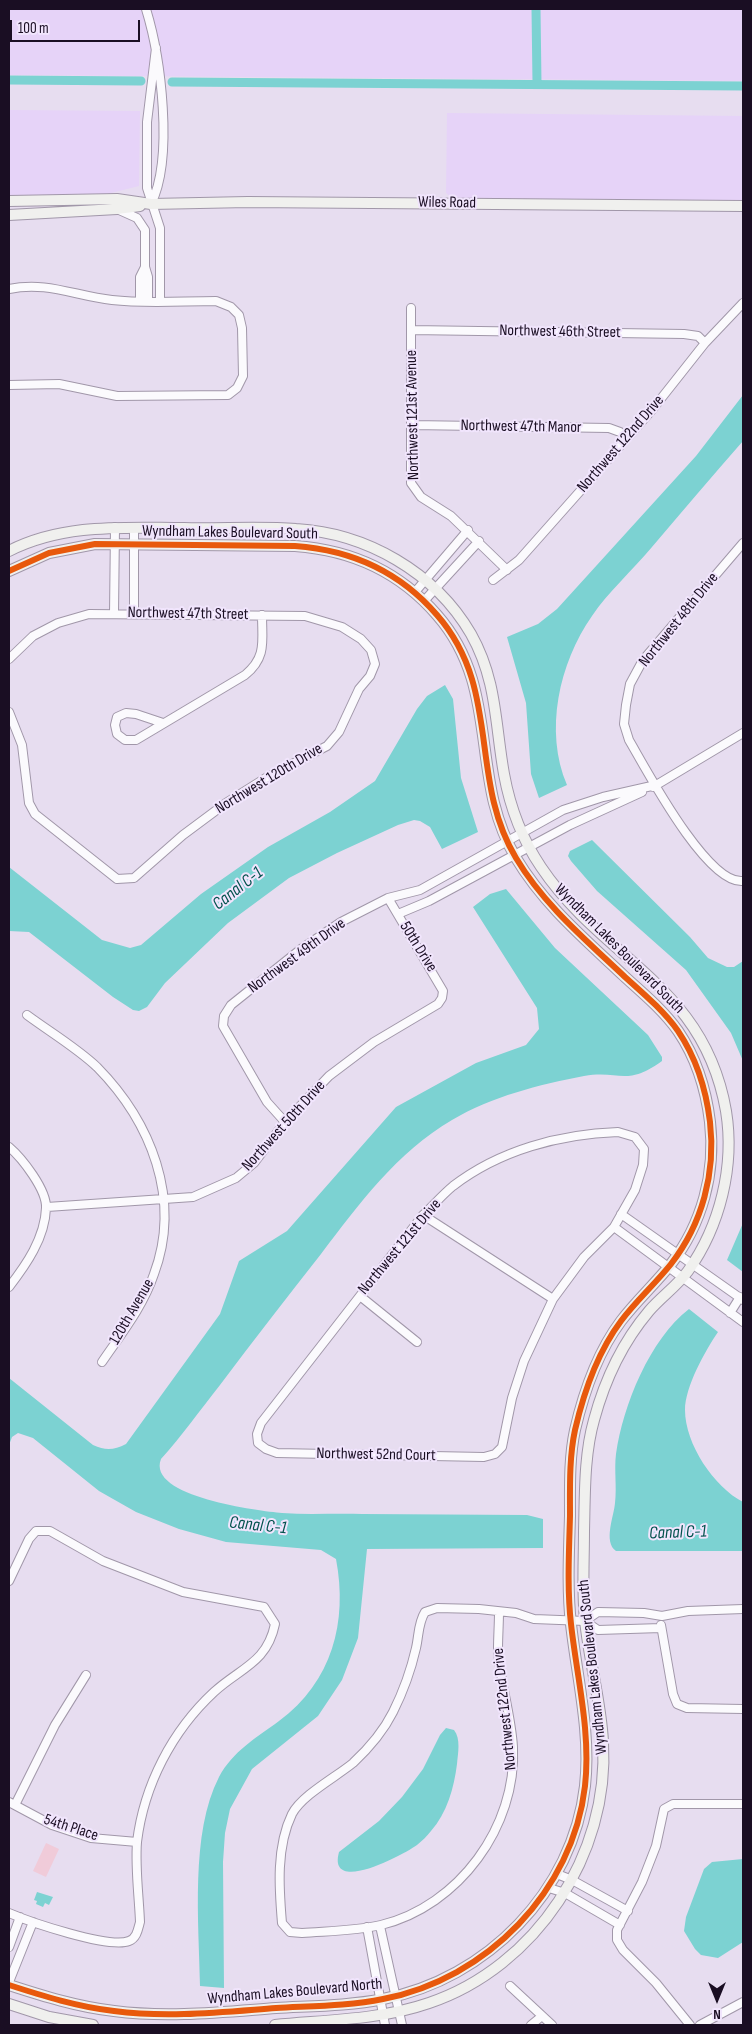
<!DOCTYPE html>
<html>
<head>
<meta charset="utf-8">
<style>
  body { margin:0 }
  #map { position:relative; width:752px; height:2034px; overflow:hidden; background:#e7ddf0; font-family:"Sofia Sans Condensed",sans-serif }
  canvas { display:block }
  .frame { position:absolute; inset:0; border:10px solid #1a0e23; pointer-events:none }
  .north { position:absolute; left:692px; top:1974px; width:50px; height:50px; -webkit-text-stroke:4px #f1e5fd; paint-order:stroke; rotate:180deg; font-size:14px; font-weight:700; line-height:20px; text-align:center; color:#1a0e23 }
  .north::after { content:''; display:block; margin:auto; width:18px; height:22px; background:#1a0e23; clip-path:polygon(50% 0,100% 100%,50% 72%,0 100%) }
  .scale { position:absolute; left:10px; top:20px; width:130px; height:22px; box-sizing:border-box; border:2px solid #1a0e23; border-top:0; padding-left:6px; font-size:15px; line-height:18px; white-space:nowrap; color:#1a0e23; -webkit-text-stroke:4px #f1e5fd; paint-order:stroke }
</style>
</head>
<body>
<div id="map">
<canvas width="752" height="2034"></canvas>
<div class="frame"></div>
<div class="north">N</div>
<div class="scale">100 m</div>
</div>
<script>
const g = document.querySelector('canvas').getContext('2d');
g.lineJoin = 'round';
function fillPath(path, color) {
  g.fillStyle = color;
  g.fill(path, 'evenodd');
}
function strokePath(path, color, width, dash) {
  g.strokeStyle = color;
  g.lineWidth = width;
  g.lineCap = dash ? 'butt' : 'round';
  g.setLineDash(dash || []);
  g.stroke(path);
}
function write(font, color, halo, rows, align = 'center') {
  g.font = font + ' "Sofia Sans Condensed",sans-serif';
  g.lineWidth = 4;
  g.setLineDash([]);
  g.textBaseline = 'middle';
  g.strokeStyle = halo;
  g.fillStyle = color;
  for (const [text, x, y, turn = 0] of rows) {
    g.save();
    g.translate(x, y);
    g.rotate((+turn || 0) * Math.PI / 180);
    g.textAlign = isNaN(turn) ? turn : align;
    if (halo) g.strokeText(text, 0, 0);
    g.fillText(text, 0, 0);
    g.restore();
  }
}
fillPath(new Path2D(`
  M9,9H743V81L9,75Z
  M9,110L140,111L139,186L103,195H9Z
  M447,113L743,116V201L452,198L446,193Z`), '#e6d3f8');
fillPath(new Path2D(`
  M46,1843L59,1849L46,1877L33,1871Z`), '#f0cbd9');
fillPath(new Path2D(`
  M743,395V441C712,476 682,512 652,547C633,570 608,592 592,616C559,663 544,731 567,785L539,798L531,774L526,703L507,637L538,624L557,609L696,456Z
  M445,685L453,699L461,778L478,832L442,849L430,827L420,821L414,820L398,825L337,853L289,878L228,923L165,983L147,1007L139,1011L133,1010L113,997L29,932L9,931V867L102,940L130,948L141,945L201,894L268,847L330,812L375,781L417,709L427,696Z
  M592,840L690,937L708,958L727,967H734L743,961V1061L731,1033L686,970L597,891L571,861L568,856L570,851Z
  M506,889L555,948L648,1035L662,1057V1061C626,1087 620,1070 584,1076C538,1085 493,1096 452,1120C397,1152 359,1204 321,1254C287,1297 253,1341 220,1385C200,1410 182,1436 161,1459C146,1497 260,1511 282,1513C309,1515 336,1513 362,1514C417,1514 472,1515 527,1515L543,1519V1548L367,1549L358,1638L342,1680L318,1716L252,1769L230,1809L225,1833L223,1862L224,1988L200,1986C199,1923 190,1833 219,1777C233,1751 256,1738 279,1721C332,1682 348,1622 336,1559L321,1550L226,1542L179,1529L136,1512L99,1491L33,1438L18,1433L12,1437L9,1445V1378L93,1445C106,1451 114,1450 126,1444L220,1314L239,1261L287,1231L396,1107L476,1063L526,1045L539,1029L537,1008L473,907L490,894Z
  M743,1223V1272L727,1260Z
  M689,1309L718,1332C705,1351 685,1387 685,1410C685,1444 714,1487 743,1502V1551H616C603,1542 614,1516 615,1503C617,1487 614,1470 616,1454C623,1405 650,1339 689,1309Z
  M446,1728L454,1730C461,1739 458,1753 457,1764C454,1788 447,1813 431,1831C427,1836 422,1841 417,1845C405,1854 327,1896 339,1852L379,1821L402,1797L423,1769L440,1735Z
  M743,1859V1942L718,1958L701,1955L695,1949L684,1931L686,1917L704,1869L712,1862Z
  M37,1892L53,1897L49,1905L45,1903L43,1907L36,1904L37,1901L34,1900Z`), '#7cd2d2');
strokePath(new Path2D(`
  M536,9L537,83
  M9,80L141,81
  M172,82L743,86`), '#7cd2d2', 9);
const street = new Path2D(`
  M146,9C161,58 174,158 151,204
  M156,48L147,122V188L160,228V301
  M117,209L137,218L145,230V267L148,277V301
  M9,289C47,281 75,296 112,300C146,304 182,301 216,301L231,307L239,315L242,328L243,376L237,388L228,395L117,396L59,384L9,385
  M140,301V277L145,267
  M411,308V483L421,497L451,516L507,570
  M411,330L684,334L698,336L705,343
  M412,425L609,428L620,432L626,437
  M134,528V614
  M743,543L643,660L630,684L626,705L624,724L629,740C646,769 707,885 743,881
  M493,580L519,560L652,410L705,343L743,303
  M415,592L468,530
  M424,601L479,541
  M114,614L115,527
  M9,659L33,636L58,623L89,614L305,616L342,627L361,639L371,650L375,664L370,676L359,689L339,732L327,746L269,776L226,803L183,835L134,878L117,879L35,814L29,803L22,745L9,712
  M163,723L136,714L126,713L117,717L115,725L117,734L125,740H136L245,675C267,657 262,641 262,615
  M653,787L743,733
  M398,914L429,901L570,825L642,792
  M27,1015C50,1032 77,1048 97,1067C151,1122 182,1199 154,1274C143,1307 121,1334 102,1362
  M285,1122L267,1102L223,1026L224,1016L231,1005L301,949L341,922L388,898L420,890L563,810L603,797L656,785
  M618,1132L635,1137L644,1149L643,1165L635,1190L614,1227L584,1257L553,1299L524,1361L512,1398L502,1447L495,1454L484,1457L277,1453L266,1449L258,1443L257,1434L261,1423L423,1215C433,1206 442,1195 453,1186C500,1150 560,1134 618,1132Z
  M9,1147C22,1158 47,1190 46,1208C45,1238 26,1265 9,1287
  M47,1207L193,1197L236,1178L254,1163L285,1122L329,1076L374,1042L438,1004L442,998L443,991L388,898
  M621,1214L743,1300
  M423,1215L553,1299
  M614,1227L743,1322
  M360,1296L417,1342
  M730,1313L740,1297
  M9,1581L29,1539L36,1531H50L103,1561L183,1592L264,1607L275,1624C267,1663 240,1668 214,1692C172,1731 144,1785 137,1842C135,1868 139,1896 140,1922C138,1929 137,1938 129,1941C109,1949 30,1922 9,1913
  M499,1612C499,1624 498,1637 498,1649C500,1682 511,1714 513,1747C517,1826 459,1906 381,1925C356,1931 327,1931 302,1933L290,1932L282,1923C279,1888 276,1847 292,1814C302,1795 336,1777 353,1763C368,1749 384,1730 393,1712C403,1692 411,1670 416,1648C419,1635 418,1623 425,1612L437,1608L479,1609L516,1613L534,1619L585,1621L598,1630L661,1628
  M585,1621L598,1612L644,1613L662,1616L688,1611L743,1609
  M661,1625L673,1694L677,1704L687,1708L743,1709
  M9,1802L52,1825L91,1838L137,1842
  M15,1805L55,1725L86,1675
  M557,1874L572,1880L628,1911
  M549,1888L565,1893L620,1925
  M380,1926L402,2025
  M367,1927L385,2025
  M9,1947L20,1917
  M9,1982L33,1922
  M510,1986L552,2025
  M531,2025L542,2016
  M690,2025L656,1983L623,1950L617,1940V1930L642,1882L656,1846L664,1809L673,1804H743
  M700,2025L743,2002`);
const secondary = new Path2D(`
  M9,201L117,199L151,204L248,202L743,206
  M9,215L117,209L140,206
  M9,551C64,523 124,528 184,528C221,529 259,526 296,529C366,533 435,572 471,634C497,680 495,724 504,774C510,807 522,839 541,867C604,961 704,984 726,1111C735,1166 720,1226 688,1271C677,1286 661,1297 649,1311C622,1343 605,1379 594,1420C584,1455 585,1495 584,1531C584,1561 582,1591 585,1620C589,1661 601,1701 603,1742C610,1854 536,1967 429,2003C380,2020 326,2020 275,2025
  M9,571L49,553L95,544L295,546C351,550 400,572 437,615C502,689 468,778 516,858C544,905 586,940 625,977C644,994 664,1011 678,1031C697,1059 706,1089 710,1122C716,1173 702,1224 671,1264C655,1284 636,1301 621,1321C597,1353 584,1391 575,1430C569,1458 570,1488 570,1516C569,1552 567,1589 571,1624C577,1678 591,1732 585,1786C573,1891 487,1979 383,1999C349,2006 311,2006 276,2008C222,2012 168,2018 114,2011C78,2007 43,1996 9,1985
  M9,2004L49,2017L93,2025`);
strokePath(street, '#a197a9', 10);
strokePath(secondary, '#a197a9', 12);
strokePath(street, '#fbfafd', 8);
strokePath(secondary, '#f0f0ee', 10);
strokePath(new Path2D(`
  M9,571L49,553L95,544L295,546C351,550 400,572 437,615C502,689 468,778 516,858C544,905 586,940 625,977C644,994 664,1011 678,1031C697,1059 706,1089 710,1122C716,1173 702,1224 671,1264C655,1284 636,1301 621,1321C597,1353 584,1391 575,1430C569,1458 570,1488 570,1516C569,1552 567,1589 571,1624C577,1678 591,1732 585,1786C573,1891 487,1979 383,1999C349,2006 311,2006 276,2008C222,2012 168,2018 114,2011C78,2007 43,1996 9,1985`), '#e8590c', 6);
write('16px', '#1a0e23', '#f1e5fd', [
  ["Wiles Road",447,203,1],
  ["Northwest 46th Street",560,332,1],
  ["Northwest 121st Avenue",413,415,-91],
  ["Northwest 47th Manor",521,427,1],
  ["Northwest 122nd Drive",621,444,-49],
  ["Wyndham Lakes Boulevard South",230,533,1],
  ["Northwest 47th Street",188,614,1],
  ["Northwest 48th Drive",679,620,-51],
  ["Northwest 120th Drive",269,779,-31],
  ["50th Drive",418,947,58],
  ["Wyndham Lakes Boulevard South",619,949,45],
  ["Northwest 49th Drive",297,956,-36],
  ["Northwest 50th Drive",284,1126,-48],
  ["Northwest 121st Drive",400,1247,-50],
  ["120th Avenue",132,1312,-60],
  ["Northwest 52nd Court",376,1455,1],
  ["Wyndham Lakes Boulevard South",593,1667,-96],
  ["Northwest 122nd Drive",505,1709,-96],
  ["54th Place",71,1828,18],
  ["Wyndham Lakes Boulevard North",295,1992,-5]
]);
write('italic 18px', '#02524d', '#f1e5fd', [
  ["Canal C-1",238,889,-38],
  ["Canal C-1",258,1526,6],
  ["Canal C-1",678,1533,-2]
]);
</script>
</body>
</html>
